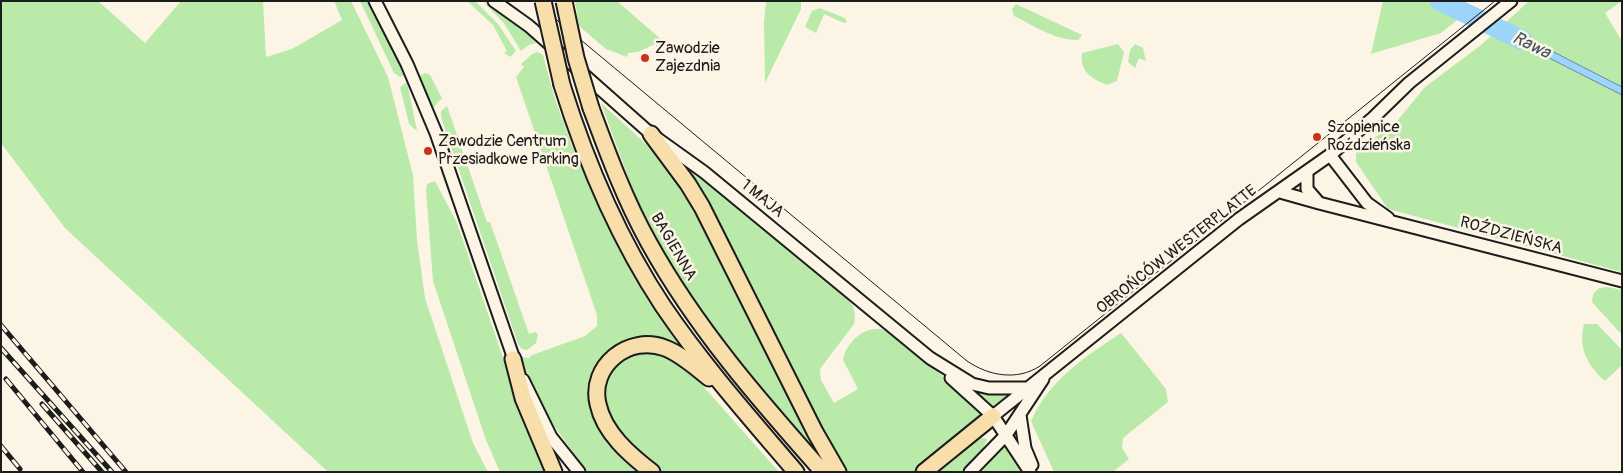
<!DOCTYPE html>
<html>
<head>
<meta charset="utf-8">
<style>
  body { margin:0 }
  #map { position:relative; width:1623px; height:473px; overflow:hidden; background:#fcf5e5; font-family:Pangolin,sans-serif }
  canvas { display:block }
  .frame { position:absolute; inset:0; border:2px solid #1c1c1c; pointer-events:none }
</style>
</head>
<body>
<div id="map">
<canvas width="1623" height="473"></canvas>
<div class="frame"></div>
</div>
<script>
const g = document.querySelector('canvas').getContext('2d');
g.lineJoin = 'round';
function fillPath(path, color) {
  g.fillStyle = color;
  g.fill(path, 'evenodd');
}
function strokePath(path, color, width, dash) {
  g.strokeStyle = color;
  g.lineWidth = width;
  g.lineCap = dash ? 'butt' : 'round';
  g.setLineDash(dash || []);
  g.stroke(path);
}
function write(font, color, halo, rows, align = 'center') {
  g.font = font + ' Pangolin,sans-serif';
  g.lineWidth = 5;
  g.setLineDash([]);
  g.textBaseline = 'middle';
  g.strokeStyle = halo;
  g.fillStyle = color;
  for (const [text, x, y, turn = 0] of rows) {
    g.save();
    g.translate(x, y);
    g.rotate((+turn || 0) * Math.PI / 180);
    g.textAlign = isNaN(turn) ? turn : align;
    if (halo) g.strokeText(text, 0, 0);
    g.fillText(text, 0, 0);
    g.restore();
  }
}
fillPath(new Path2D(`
  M1,1H98L145,43L181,1H263L266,57L292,49L342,20L334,1H351L388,77L413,175L417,240L425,298L473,443L488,472H328L65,228L1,143Z
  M360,1H368L405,75L400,77L394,73Z
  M467,1H475L498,24L516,51L510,57L504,53L507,51L493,25Z
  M482,1L528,33L536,43L529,45L521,51L503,22Z
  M575,1H617L664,42L657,48L655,44L638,52L628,53L627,57L606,49L579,26Z
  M766,1H801V9L765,83L764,22Z
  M1383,1H1430L1462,16L1441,33L1371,54Z
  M1529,1H1622L1605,13L1622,41V272L1388,209L1356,162V152L1397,121L1425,87L1481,45Z
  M1016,4L1082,35L1078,40C1056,41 1033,25 1014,16L1012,9Z
  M820,8L845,18L847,22L844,23L824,14L816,33L805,27L812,11Z
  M1118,44L1124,52L1117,81L1107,85C1093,79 1079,72 1082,53Z
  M1135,44L1143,48L1146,61L1139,58L1135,68L1128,62L1130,50Z
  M538,52L543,55L555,99L577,159H580L619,247L681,344L680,347C619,339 621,332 591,388L642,472H587L550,420L520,367L518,357L529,358L532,355L585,336L597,326V315L516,77L524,67L521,64L532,54Z
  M425,73L430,75L442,98L433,108L419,76Z
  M407,82L417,131L409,124L400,87Z
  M601,103L656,153L686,192L814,444L811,447L741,365L702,314L667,259L638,204Z
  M447,106L487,222H490L529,334L535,332L538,334L536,343L527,350L522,349L518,344L441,117V111Z
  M687,169H690L849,300C855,308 856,315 854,324L820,369L821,380L834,403L858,389L843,360C846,341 867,324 885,330L960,390L984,414L928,463L915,472H844Z
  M435,181L457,223L513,387L547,472H500L486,440L433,281L426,190L427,184Z
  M1608,287L1622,290V335L1592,302L1593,294L1599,288Z
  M1584,324H1597L1622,350V365L1605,381C1587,365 1578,348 1584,324Z
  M1121,333L1166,389L1168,402L1123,438L1122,448L1129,459L1113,472H1054L1031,421C1049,380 1085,357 1121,333Z
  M643,350L671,356L688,369L779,472H661L634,450L616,428L603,406L604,384L619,359Z
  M974,390L1011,394V395L993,409Z
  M979,437L987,439L982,452L961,472H934Z
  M1006,444L1025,472H981Z`), '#b9eaaa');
const water = new Path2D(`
  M1501,25L1622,87V95L1494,30Z`);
fillPath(water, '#9cd5fb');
strokePath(water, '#698ba2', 1);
strokePath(new Path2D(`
  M1440,1L1522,40`), '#9cd5fb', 20);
const minor = new Path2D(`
  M375,1L407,64L436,133L516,365
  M494,1L529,26L651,134L704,172L930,358L972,384L989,388H1025
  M1330,155L1367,203L1388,218
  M1307,174V189L1319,203L1622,281
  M1280,192L1319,203
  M951,378L993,416L1030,472
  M523,380L551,437L579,472
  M1020,415L1025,448L1032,465
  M993,416L1239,219L1330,155L1373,118L1409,83L1511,1
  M970,472L1006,435L1043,379`);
const major = new Path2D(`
  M562,85C586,162 618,238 663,306C703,365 750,418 796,472
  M591,108C608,154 625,200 649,243C696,328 759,400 823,472
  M651,134L688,184L702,207L815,432L838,472
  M513,359L523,398L554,472
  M652,472C630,455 604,433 598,404C589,366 629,334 665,348C681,354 695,367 709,378
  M924,472L993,416`);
strokePath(minor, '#1c1c1c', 15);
strokePath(major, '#1c1c1c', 19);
strokePath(minor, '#fcf5e5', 11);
strokePath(major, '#f8deab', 15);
strokePath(new Path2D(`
  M534,1L967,361C989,376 1017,381 1040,366L1495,1`), '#1c1c1c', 1);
const rail = new Path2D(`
  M1,325L126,472
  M1,348L112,472
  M6,379L83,472
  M42,404L102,472
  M1,446L20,469`);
strokePath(rail, '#1c1c1c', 5);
strokePath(rail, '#fcf5e5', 3, [9]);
const majorBridge = new Path2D(`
  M543,1L562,85
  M564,1L576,58L591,108`);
strokePath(majorBridge, '#1c1c1c', 19, []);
strokePath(majorBridge, '#f8deab', 15);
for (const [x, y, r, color] of [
  [645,58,5,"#c8321e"],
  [1317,137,5,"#c8321e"],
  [428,151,5,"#c8321e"]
]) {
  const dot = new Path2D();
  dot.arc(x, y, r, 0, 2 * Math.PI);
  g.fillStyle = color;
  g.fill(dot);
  strokePath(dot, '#fcf5e5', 2);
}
write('16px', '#1c1c1c', '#fcf5e5', [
  ["Zawodzie",655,49],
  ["Zajezdnia",655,67],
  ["Szopienice",1327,128],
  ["Roździeńska",1327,146],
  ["Zawodzie Centrum",438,142],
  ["Przesiadkowe Parking",438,160]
], 'left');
write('16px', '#1c1c1c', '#fcf5e5', [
  ["1 MAJA",762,199,39],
  ["ROŹDZIEŃSKA",1511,236,15],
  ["BAGIENNA",673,247,60],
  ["OBROŃCÓW WESTERPLATTE",1177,250,-38]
]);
write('italic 18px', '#42545f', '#fcf5e5', [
  ["Rawa",1531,46,26]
]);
</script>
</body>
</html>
